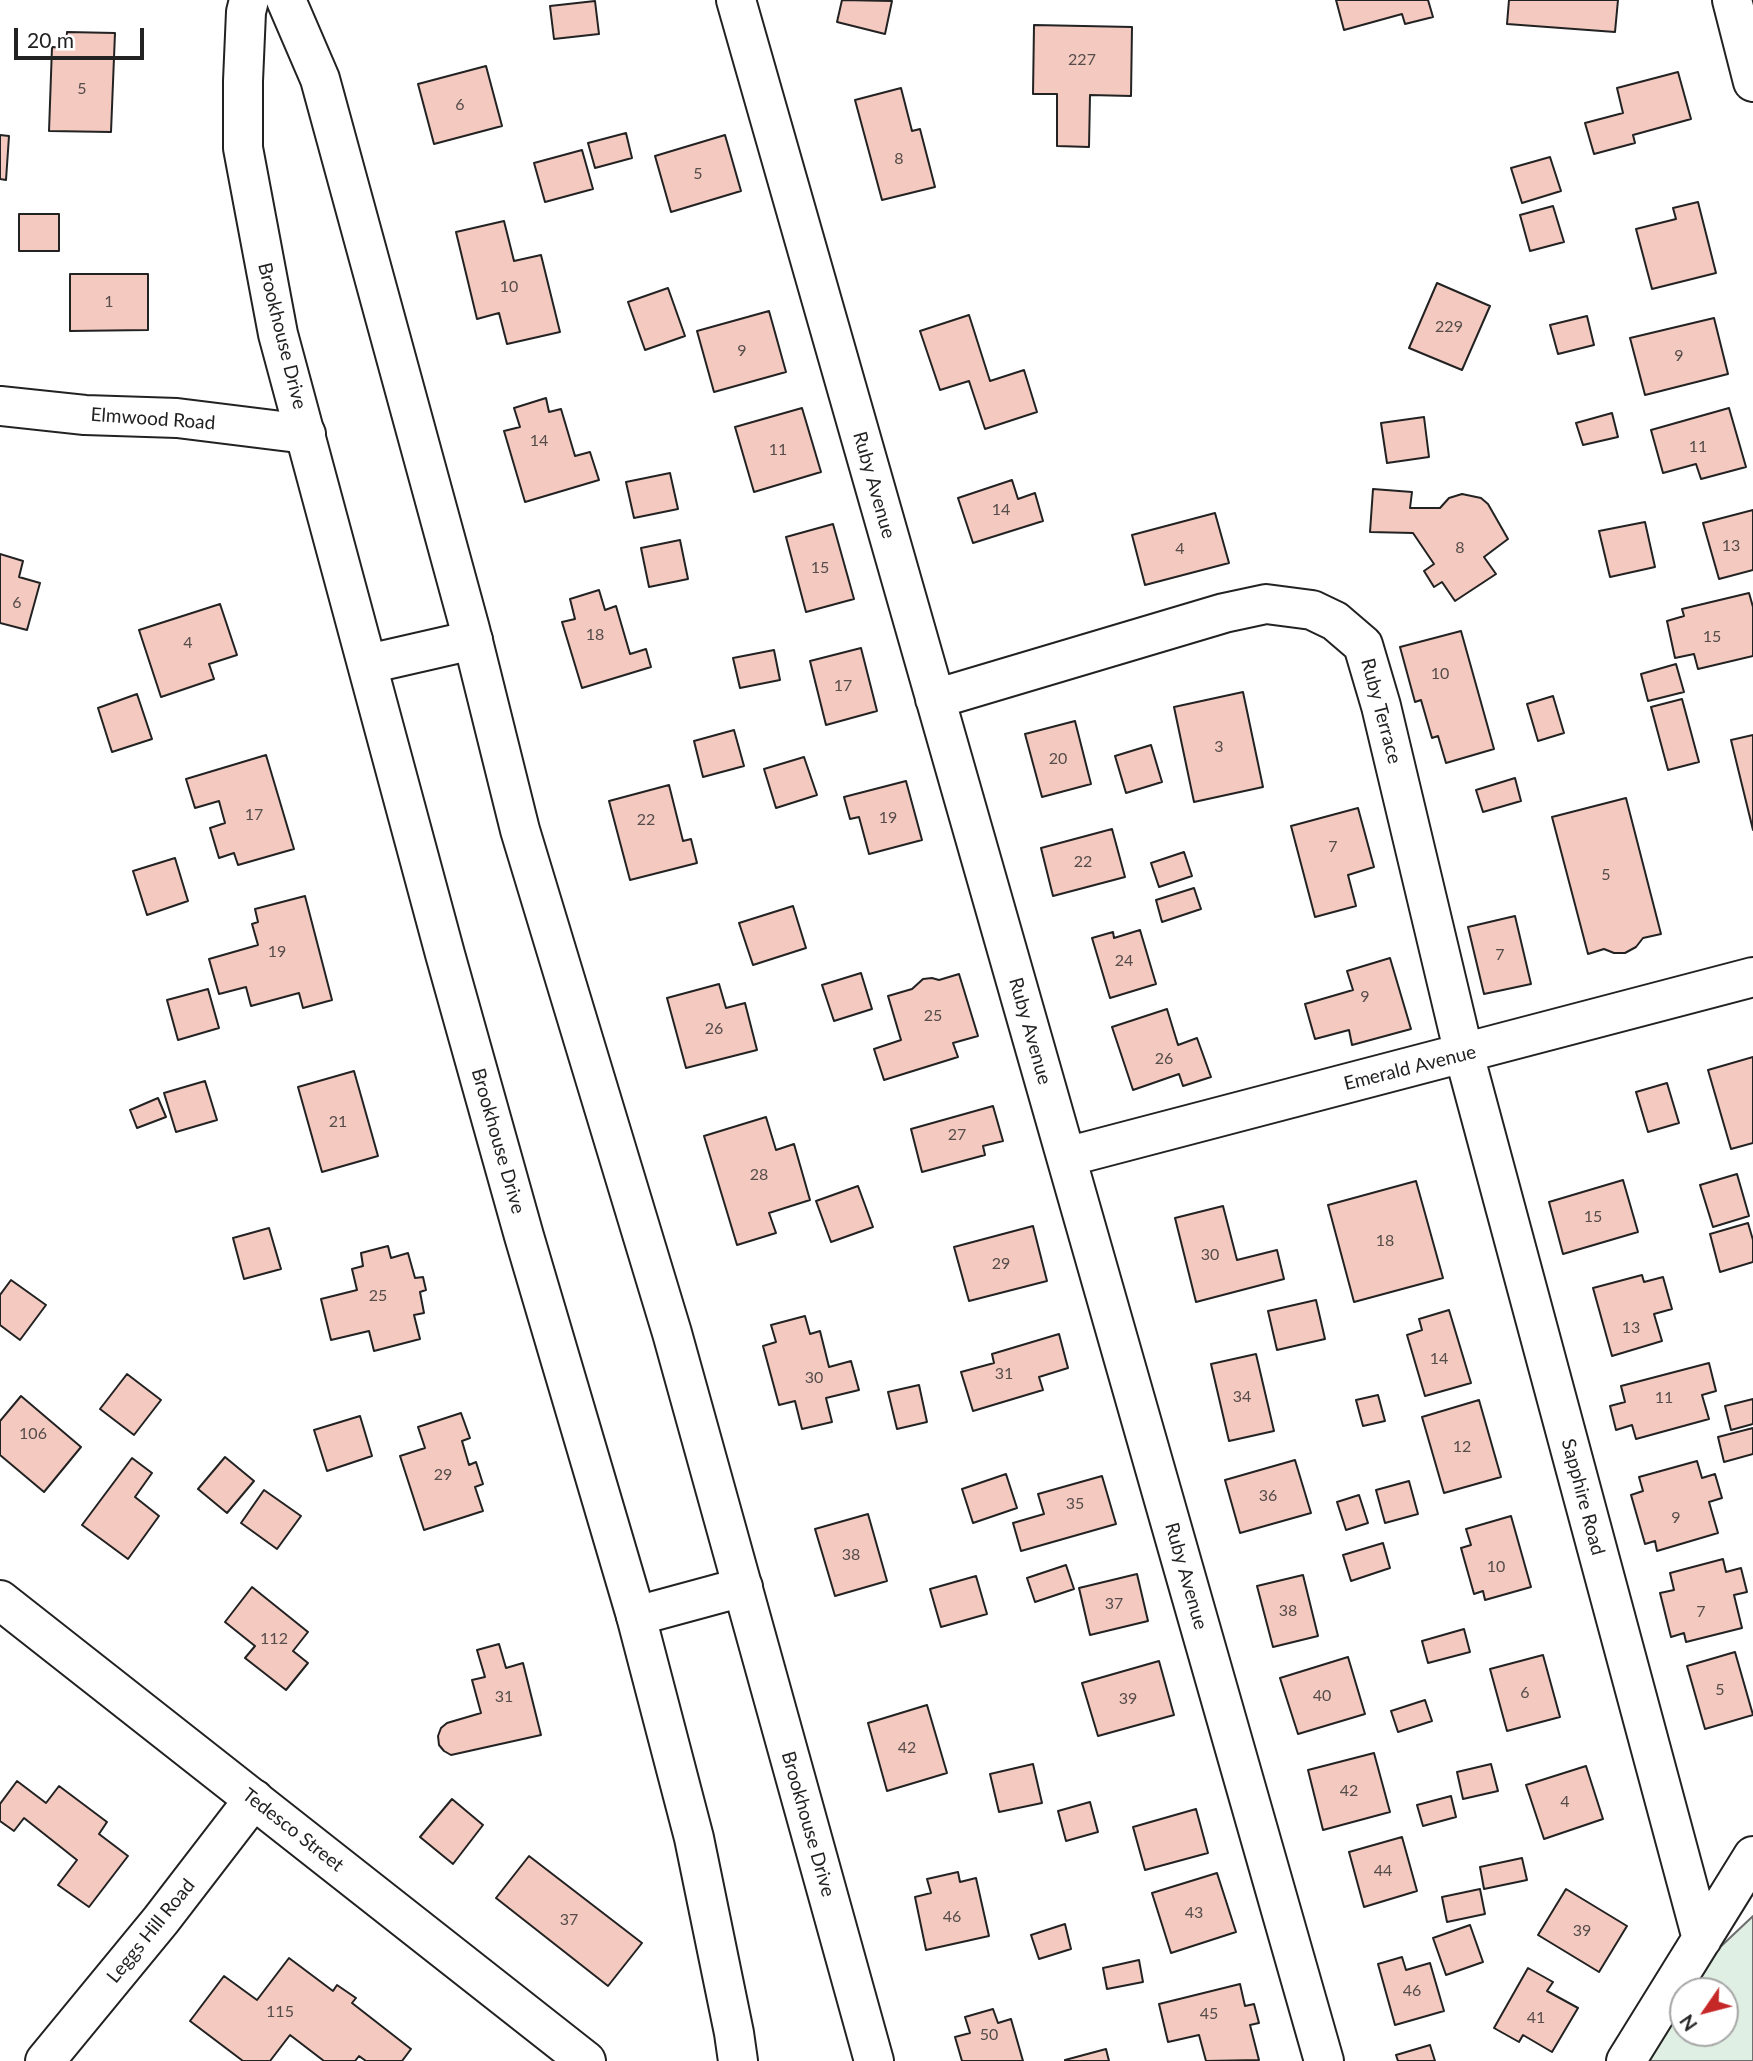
<!DOCTYPE html>
<html>
<head>
<meta charset="utf-8">
<style>
  body { margin:0 }
  #map { position:relative; width:1753px; height:2061px; overflow:hidden; background:#fff; font-family:Lato,sans-serif }
  canvas { display:block }
  .north { position:absolute; left:1669px; top:1977px; width:70px; height:70px; box-sizing:border-box; background:#fff; border:2px solid #a7a7a7; border-radius:50%; rotate:235deg; font-size:19px; font-weight:700; line-height:28px; text-align:center; color:#222 }
  .north::after { content:''; display:block; margin:auto; width:24px; height:32px; background:#c62828; clip-path:polygon(50% 0,100% 100%,50% 72%,0 100%) }
  .scale { position:absolute; left:14px; top:28px; width:130px; height:32px; box-sizing:border-box; border:4px solid #222; border-top:0; padding-left:9px; font-size:21px; line-height:24px; white-space:nowrap; color:#222; -webkit-text-stroke:5px #fff; paint-order:stroke }
</style>
</head>
<body>
<div id="map">
<canvas width="1753" height="2061"></canvas>
<div class="north">N</div>
<div class="scale">20 m</div>
</div>
<script>
const g = document.querySelector('canvas').getContext('2d');
g.lineJoin = 'round';
function fillPath(path, color) {
  g.fillStyle = color;
  g.fill(path, 'evenodd');
}
function strokePath(path, color, width, dash) {
  g.strokeStyle = color;
  g.lineWidth = width;
  g.lineCap = dash ? 'butt' : 'round';
  g.setLineDash(dash || []);
  g.stroke(path);
}
function write(font, color, halo, rows, align = 'center') {
  g.font = font + ' Lato,sans-serif';
  g.lineWidth = 5;
  g.setLineDash([]);
  g.textBaseline = 'middle';
  g.strokeStyle = halo;
  g.fillStyle = color;
  for (const [text, x, y, turn = 0] of rows) {
    g.save();
    g.translate(x, y);
    g.rotate((+turn || 0) * Math.PI / 180);
    g.textAlign = isNaN(turn) ? turn : align;
    if (halo) g.strokeText(text, 0, 0);
    g.fillText(text, 0, 0);
    g.restore();
  }
}
const green = new Path2D(`
  M1753,1916V2061H1645L1683,1995V2033H1725V1991H1685L1698,1968Z`);
fillPath(green, '#e0efe3');
strokePath(green, '#6f6f6f', 2);
const building = new Path2D(`
  M842,0L892,1L885,34L837,22Z
  M1336,0H1428L1433,17L1405,24L1402,14L1344,30Z
  M1509,0H1618L1615,32L1507,24Z
  M595,1L599,34L554,39L550,6Z
  M1034,25L1132,27L1131,96L1090,95L1089,147L1057,146V94H1033Z
  M67,32L115,33L111,132L49,131L52,47L66,48Z
  M486,66L502,126L434,144L418,84Z
  M1678,72L1691,119L1633,135L1635,143L1594,154L1585,123L1623,113L1617,88Z
  M901,88L912,131L920,129L935,187L882,200L855,100Z
  M626,133L632,158L595,168L588,143Z
  M0,135L9,136L6,180L0,179Z
  M725,135L741,191L671,212L655,156Z
  M582,150L593,189L545,202L534,163Z
  M1550,157L1561,191L1522,203L1511,168Z
  M1698,202L1716,273L1652,289L1636,229L1676,219L1673,208Z
  M1553,206L1564,242L1530,251L1520,215Z
  M19,214H59V251H19Z
  M504,221L514,261L541,255L560,332L507,344L499,313L477,319L456,232Z
  M70,274H148V330L70,331Z
  M1437,283L1490,306L1462,370L1409,348Z
  M668,288L685,336L645,350L628,302Z
  M769,311L786,372L714,392L697,331Z
  M969,315L990,381L1024,370L1037,412L985,429L969,381L940,390L920,331Z
  M1587,316L1594,345L1558,354L1550,325Z
  M1714,318L1728,374L1645,395L1630,338Z
  M546,398L549,412L561,409L575,456L590,452L599,480L525,502L504,431L520,427L514,408Z
  M802,408L821,472L754,492L735,427Z
  M1729,408L1746,467L1701,479L1696,464L1663,473L1651,430Z
  M1612,413L1618,437L1583,445L1576,423Z
  M1424,417L1429,457L1387,463L1381,423Z
  M670,473L678,509L634,518L626,482Z
  M1012,480L1018,499L1035,493L1043,521L973,543L958,498Z
  M1373,489L1412,492L1410,508H1440L1449,498L1462,494L1481,498L1488,504L1508,539L1484,557L1496,574L1455,601L1442,582L1434,587L1424,571L1434,564L1413,533L1370,532Z
  M1753,510V570L1719,579L1703,523Z
  M1215,513L1229,563L1145,585L1132,535Z
  M1645,522L1655,567L1610,577L1599,531Z
  M833,524L854,599L806,612L786,537Z
  M680,540L688,579L649,587L641,548Z
  M0,554L23,561L19,577L40,583L27,630L0,623Z
  M599,590L605,610L616,606L630,654L646,649L651,667L582,688L562,622L575,619L570,599Z
  M1749,593L1753,607V656L1698,669L1694,654L1675,658L1667,621L1684,616L1682,609Z
  M220,604L237,655L209,664L214,679L161,697L139,630Z
  M1461,631L1494,749L1446,763L1438,736L1432,738L1421,700L1415,702L1400,647Z
  M861,648L877,711L826,725L810,661Z
  M774,650L780,680L740,688L733,658Z
  M1676,664L1684,692L1648,701L1641,674Z
  M1243,692L1263,787L1194,802L1174,707Z
  M137,694L152,739L112,752L98,708Z
  M1553,696L1564,733L1538,741L1527,704Z
  M1682,699L1699,762L1668,770L1651,707Z
  M1075,721L1091,784L1042,797L1025,734Z
  M734,730L744,766L703,777L694,741Z
  M1753,735V830L1731,740Z
  M1151,745L1162,782L1126,793L1115,756Z
  M266,755L294,849L238,865L234,853L219,858L210,828L225,823L219,801L195,808L186,779Z
  M804,757L817,795L776,808L764,769Z
  M1515,778L1521,801L1483,812L1476,790Z
  M906,781L922,840L869,854L859,817L850,819L844,797Z
  M669,785L683,841L691,839L697,863L630,880L609,801Z
  M1626,798L1661,934L1643,938L1636,947L1625,953H1614L1604,949L1588,954L1552,817Z
  M1358,808L1374,867L1348,875L1356,906L1315,917L1291,826Z
  M1112,829L1125,877L1053,896L1041,848Z
  M1184,852L1192,876L1159,887L1151,863Z
  M175,858L188,901L147,915L133,871Z
  M1194,888L1201,909L1162,922L1156,900Z
  M305,896L332,1000L303,1008L299,993L251,1006L246,987L219,994L209,959L258,945L252,924L258,922L255,909Z
  M793,906L806,948L753,965L739,923Z
  M1515,916L1531,984L1484,994L1468,927Z
  M1140,930L1156,984L1110,998L1092,938L1113,932L1114,938Z
  M1390,958L1411,1029L1352,1045L1349,1030L1315,1039L1305,1004L1353,990L1347,971Z
  M861,973L872,1009L834,1021L822,985Z
  M959,974L978,1036L953,1043L958,1057L884,1080L874,1049L901,1040L888,996L912,989L923,979L932,978L939,980Z
  M719,984L726,1008L745,1003L757,1050L686,1068L667,998Z
  M208,989L219,1028L178,1040L167,1000Z
  M1167,1009L1178,1045L1197,1038L1211,1077L1183,1086L1179,1074L1133,1090L1112,1027Z
  M1753,1057V1143L1731,1149L1708,1070Z
  M354,1071L378,1156L322,1172L298,1087Z
  M205,1081L217,1120L176,1132L164,1093Z
  M1667,1083L1679,1123L1648,1132L1636,1092Z
  M158,1098L166,1117L137,1128L130,1110Z
  M993,1106L1003,1141L983,1146L985,1155L922,1172L911,1129Z
  M766,1117L776,1150L794,1144L810,1200L769,1213L776,1233L737,1245L704,1136Z
  M1737,1174L1749,1216L1713,1227L1700,1185Z
  M1623,1180L1638,1232L1563,1254L1549,1202Z
  M1416,1181L1443,1278L1354,1302L1328,1205Z
  M858,1186L873,1227L831,1242L816,1201Z
  M1223,1206L1237,1260L1277,1250L1284,1279L1196,1302L1175,1218Z
  M1748,1223L1753,1240V1262L1720,1272L1710,1234Z
  M1033,1226L1047,1281L969,1301L954,1247Z
  M269,1228L281,1269L244,1279L233,1238Z
  M388,1246L391,1258L408,1253L415,1278L423,1277L426,1290L420,1292L424,1313L414,1315L420,1339L374,1351L369,1331L331,1340L321,1299L357,1290L352,1269L363,1266L361,1253Z
  M1642,1275L1644,1282L1663,1277L1672,1309L1654,1314L1662,1341L1612,1356L1593,1288Z
  M11,1280L46,1305L20,1340L0,1325V1295Z
  M1316,1300L1325,1339L1277,1350L1268,1311Z
  M1449,1310L1471,1383L1425,1396L1407,1335L1422,1330L1419,1319Z
  M805,1316L810,1334L820,1331L829,1367L851,1361L859,1390L826,1398L832,1422L802,1429L795,1401L779,1405L763,1346L776,1342L771,1325Z
  M1059,1334L1068,1368L1039,1377L1043,1390L973,1411L961,1372L994,1363L992,1354Z
  M1256,1354L1274,1431L1229,1441L1211,1364Z
  M1709,1363L1716,1391L1702,1395L1709,1419L1636,1439L1632,1425L1616,1430L1610,1406L1625,1402L1621,1386Z
  M127,1374L161,1400L134,1435L100,1409Z
  M919,1385L927,1422L897,1429L888,1392Z
  M1378,1395L1385,1421L1363,1426L1356,1400Z
  M21,1396L81,1447L44,1492L0,1455V1421Z
  M1753,1399V1424L1731,1430L1725,1406Z
  M1479,1400L1501,1477L1444,1493L1422,1417Z
  M461,1413L470,1438L462,1441L469,1465L476,1462L483,1484L475,1487L483,1511L424,1530L400,1456L425,1448L418,1427Z
  M360,1416L372,1456L327,1471L314,1430Z
  M1753,1428V1454L1724,1462L1718,1437Z
  M225,1457L254,1481L227,1513L198,1489Z
  M132,1458L152,1473L135,1497L159,1516L128,1559L82,1525Z
  M1295,1460L1311,1513L1240,1533L1225,1480Z
  M1697,1461L1702,1478L1715,1474L1722,1498L1709,1502L1718,1533L1657,1551L1655,1541L1645,1544L1631,1495L1643,1491L1639,1477Z
  M1006,1474L1017,1508L973,1523L962,1489Z
  M1102,1476L1116,1524L1021,1551L1013,1523L1044,1514L1038,1494Z
  M1409,1481L1418,1514L1385,1523L1376,1490Z
  M264,1490L301,1516L277,1549L241,1523Z
  M1359,1495L1368,1523L1346,1530L1337,1502Z
  M868,1514L887,1581L835,1596L815,1529Z
  M1511,1516L1531,1587L1485,1600L1483,1591L1474,1594L1461,1548L1471,1545L1466,1529Z
  M1383,1543L1390,1568L1351,1581L1343,1555Z
  M1723,1559L1726,1572L1741,1568L1747,1592L1734,1595L1742,1628L1686,1642L1684,1633L1671,1637L1660,1593L1674,1590L1670,1573Z
  M1066,1565L1074,1589L1035,1602L1027,1578Z
  M1137,1574L1148,1621L1090,1635L1079,1588Z
  M1303,1575L1318,1636L1273,1647L1257,1586Z
  M976,1576L987,1614L941,1627L930,1589Z
  M252,1587L308,1632L293,1651L308,1663L286,1690L245,1658L255,1646L225,1622Z
  M1464,1629L1470,1652L1428,1663L1422,1641Z
  M499,1644L506,1668L523,1663L541,1735L451,1755L444,1751L439,1745L438,1736L441,1728L447,1723L481,1713L472,1680L485,1677L477,1650Z
  M1735,1652L1753,1715L1705,1729L1687,1666Z
  M1543,1655L1560,1717L1507,1731L1490,1669Z
  M1348,1657L1365,1714L1298,1734L1280,1678Z
  M1159,1661L1174,1715L1098,1736L1082,1683Z
  M1425,1700L1432,1721L1398,1732L1391,1711Z
  M927,1705L947,1773L887,1791L868,1723Z
  M1374,1753L1390,1812L1323,1830L1308,1770Z
  M1033,1764L1042,1803L999,1812L990,1774Z
  M1491,1764L1498,1791L1463,1799L1457,1772Z
  M1586,1766L1603,1819L1544,1839L1526,1785Z
  M17,1781L46,1803L59,1786L107,1822L99,1834L128,1856L89,1907L58,1885L77,1860L24,1818L14,1831L0,1821V1804Z
  M1451,1796L1456,1817L1423,1826L1417,1805Z
  M452,1799L483,1825L453,1864L420,1837Z
  M1090,1802L1098,1832L1066,1841L1058,1811Z
  M1196,1809L1208,1853L1145,1870L1133,1827Z
  M1402,1837L1417,1891L1364,1907L1349,1852Z
  M529,1856L642,1943L608,1986L496,1898Z
  M1522,1858L1527,1880L1484,1889L1480,1867Z
  M958,1872L960,1882L976,1878L989,1936L926,1950L915,1897L931,1893L927,1879Z
  M1217,1873L1236,1932L1171,1953L1152,1893Z
  M1480,1889L1485,1914L1447,1922L1442,1897Z
  M1566,1889L1627,1926L1599,1972L1538,1935Z
  M1065,1924L1071,1949L1039,1959L1031,1935Z
  M1470,1925L1483,1962L1446,1975L1433,1938Z
  M1402,1957L1406,1970L1430,1963L1444,2011L1395,2025L1378,1964Z
  M289,1958L333,1991L337,1985L356,1998L352,2003L411,2049L402,2061H366L359,2056L355,2061H324L290,2035L270,2061H243L190,2021L224,1976L257,2000Z
  M1139,1960L1143,1982L1107,1989L1103,1968Z
  M1528,1968L1553,1982L1547,1991L1578,2008L1552,2052L1523,2035L1519,2042L1494,2028Z
  M1240,1984L1245,2006L1254,2004L1259,2023L1250,2025L1259,2060L1206,2061L1199,2035L1168,2042L1159,2004Z
  M993,2009L998,2023L1011,2019L1023,2061H962L955,2037L970,2033L965,2017Z
  M1430,2045L1435,2061H1398L1396,2055Z
  M1106,2049L1109,2061H1065V2060Z`);
fillPath(building, '#f3c9c0');
strokePath(building, '#222', 2);
const minor = new Path2D(`
  M736,0L1324,2061
  M1732,0L1753,82
  M0,406L85,415L177,418L306,434
  M368,664L473,640
  M935,699L1224,613L1266,604L1312,610L1335,621L1363,645L1381,706L1464,1054L1702,1939
  M1066,1157L1753,977
  M636,1616L743,1587
  M1626,2061L1753,1856`);
const tertiary = new Path2D(`
  M45,2061L161,1920L254,1799`);
const secondary = new Path2D(`
  M249,0L246,12L243,81V148L278,334L445,954L524,1236L636,1616L694,1838L734,2033L738,2061
  M286,0L320,79L470,629L520,830L672,1333L874,2061`);
const primary = new Path2D(`
  M0,1600L586,2061`);
strokePath(minor, '#222', 42);
strokePath(tertiary, '#222', 42);
strokePath(secondary, '#222', 42);
strokePath(primary, '#222', 42);
strokePath(minor, '#fff', 38);
strokePath(tertiary, '#fff', 38);
strokePath(secondary, '#fff', 38);
strokePath(primary, '#fff', 38);
write('16px', '#564c4a', null, [
  ["227",1082,60],
  ["5",82,89],
  ["6",460,105],
  ["8",899,159],
  ["5",698,174],
  ["10",509,287],
  ["1",109,302],
  ["229",1449,327],
  ["9",742,351],
  ["9",1679,356],
  ["14",539,441],
  ["11",1698,447],
  ["11",778,450],
  ["14",1001,510],
  ["13",1731,546],
  ["8",1460,548],
  ["4",1180,549],
  ["15",820,568],
  ["6",17,603],
  ["18",595,635],
  ["15",1712,637],
  ["4",188,643],
  ["10",1440,674],
  ["17",843,686],
  ["3",1219,747],
  ["20",1058,759],
  ["17",254,815],
  ["19",888,818],
  ["22",646,820],
  ["7",1333,847],
  ["22",1083,862],
  ["5",1606,875],
  ["19",277,952],
  ["7",1500,955],
  ["24",1124,961],
  ["9",1365,997],
  ["25",933,1016],
  ["26",714,1029],
  ["26",1164,1059],
  ["21",338,1122],
  ["27",957,1135],
  ["28",759,1175],
  ["15",1593,1217],
  ["18",1385,1241],
  ["30",1210,1255],
  ["29",1001,1264],
  ["25",378,1296],
  ["13",1631,1328],
  ["14",1439,1359],
  ["31",1004,1374],
  ["30",814,1378],
  ["34",1242,1397],
  ["11",1664,1398],
  ["106",33,1434],
  ["12",1462,1447],
  ["29",443,1475],
  ["36",1268,1496],
  ["35",1075,1504],
  ["9",1676,1518],
  ["38",851,1555],
  ["10",1496,1567],
  ["37",1114,1604],
  ["38",1288,1611],
  ["7",1701,1612],
  ["112",274,1639],
  ["5",1720,1690],
  ["6",1525,1693],
  ["40",1322,1696],
  ["31",504,1697],
  ["39",1128,1699],
  ["42",907,1748],
  ["42",1349,1791],
  ["4",1565,1802],
  ["44",1383,1871],
  ["43",1194,1913],
  ["46",952,1917],
  ["37",569,1920],
  ["39",1582,1931],
  ["46",1412,1991],
  ["115",280,2012],
  ["45",1209,2014],
  ["41",1536,2018],
  ["50",989,2035]
]);
write('19px', '#222', '#fff', [
  ["Brookhouse Drive",282,336,76],
  ["Elmwood Road",153,419,4],
  ["Ruby Avenue",874,485,74],
  ["Ruby Terrace",1381,711,75],
  ["Ruby Avenue",1030,1031,74],
  ["Emerald Avenue",1410,1068,-14],
  ["Brookhouse Drive",498,1141,74],
  ["Sapphire Road",1583,1497,75],
  ["Ruby Avenue",1186,1576,74],
  ["Brookhouse Drive",808,1824,74],
  ["Tedesco Street",293,1830,38],
  ["Leggs Hill Road",151,1931,-51]
]);
</script>
</body>
</html>
